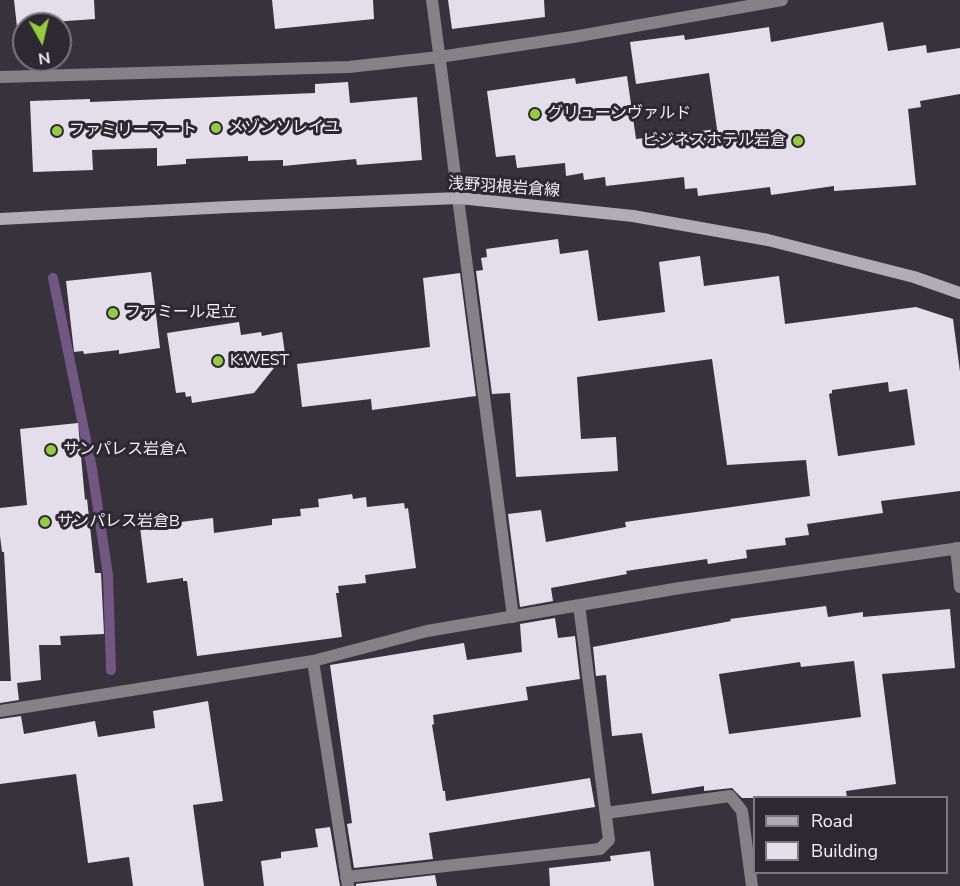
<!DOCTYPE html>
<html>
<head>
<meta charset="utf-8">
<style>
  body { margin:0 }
  #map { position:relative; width:960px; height:886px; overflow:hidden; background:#37323c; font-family:"Nunito Sans",sans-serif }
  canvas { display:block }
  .legend { position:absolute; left:753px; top:796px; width:195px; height:78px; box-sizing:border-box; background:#2d2831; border:2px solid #7d7880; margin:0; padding:8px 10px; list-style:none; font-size:18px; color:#f4f1f7 }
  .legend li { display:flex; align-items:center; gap:12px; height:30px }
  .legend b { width:30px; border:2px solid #7d7880 }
  .north { position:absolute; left:12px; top:12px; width:60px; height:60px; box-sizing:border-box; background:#2d2831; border:2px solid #7d7880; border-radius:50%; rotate:172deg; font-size:16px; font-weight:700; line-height:24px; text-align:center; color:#f4f1f7 }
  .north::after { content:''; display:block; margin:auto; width:21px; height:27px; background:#92cd3e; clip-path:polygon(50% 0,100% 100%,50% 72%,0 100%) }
</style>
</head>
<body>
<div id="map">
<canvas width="960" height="886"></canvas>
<ul class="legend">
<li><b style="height:8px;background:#b1adb5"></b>Road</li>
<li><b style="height:16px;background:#e4deeb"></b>Building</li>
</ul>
<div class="north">N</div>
</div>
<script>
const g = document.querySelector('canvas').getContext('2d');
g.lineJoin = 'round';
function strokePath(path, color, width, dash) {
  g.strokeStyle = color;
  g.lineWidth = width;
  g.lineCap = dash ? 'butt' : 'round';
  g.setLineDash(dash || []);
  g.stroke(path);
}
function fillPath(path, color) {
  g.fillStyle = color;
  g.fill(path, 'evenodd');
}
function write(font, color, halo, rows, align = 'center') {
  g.font = font + ' "Nunito Sans","Noto Sans JP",sans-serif';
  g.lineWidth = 6;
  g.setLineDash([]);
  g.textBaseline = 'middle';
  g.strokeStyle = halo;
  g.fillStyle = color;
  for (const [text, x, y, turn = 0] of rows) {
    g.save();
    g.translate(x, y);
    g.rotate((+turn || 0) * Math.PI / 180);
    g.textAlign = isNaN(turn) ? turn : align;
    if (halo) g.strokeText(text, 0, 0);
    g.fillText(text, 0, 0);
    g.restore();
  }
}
strokePath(new Path2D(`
  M53,278L92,469L108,575L111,670`), '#705883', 10);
fillPath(new Path2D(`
  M14,0H94L95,19L24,24V26L17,27Z
  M272,0H373L374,19L275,29Z
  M448,0H544L545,17L452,29Z
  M883,22L888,51L926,45L927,53L960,48V94L920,101L921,107L908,109L916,185L834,191V186L771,195L770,187L698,196L697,188L685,189L684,177L606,186L605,177L584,180L583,173L566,176L565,163L517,168L515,155L496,157L487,91L575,78L576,84L627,76L636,139L717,129L709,73L636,84L630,42L684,35L685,40L769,27L771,42Z
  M348,82L350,103L417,97L422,160L357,165L356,159L283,166V160L248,161V156L186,159V164L157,166V148L92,150L93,170L33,172L30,101L90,99V102L315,93V84Z
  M558,239L560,254L588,250L598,321L665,312L659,262L700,256L704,286L779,276L785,324L916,307L953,319L960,372V491L881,501L883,513L807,524L809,535L785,538L786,545L746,550L747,558L708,564L707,559L626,571L627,574L551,588L553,601L520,607L508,514L541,510L546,542L626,527L625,522L810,496L806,460L727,465L712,359L577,377L581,439L616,437L618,471L516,477L510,393L492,394L476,271L483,270L481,258L487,257L486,249ZM888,382L889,392L907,389L915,445L838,456L829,394L832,393V390Z
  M151,272L160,348L119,354V350L84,354L83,351L74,352L66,281Z
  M460,273L476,396L372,410L371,399L302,407L297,364L430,347L423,278Z
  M239,322L241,335L261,332L262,336L282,332L285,354L254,393L192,403L191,396L186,397L185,392L176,393L167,333Z
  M78,423L85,500L87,499L95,573H101L104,634L60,636L61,645H39L41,680L17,683L19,700L0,703V681H11L4,552H2L0,536V508L27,505L20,429Z
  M352,494L353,499L366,497L367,507L404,503L405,509L408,508L416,568L365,575L366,583L338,586L339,593H336L342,637L197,656L187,581H183V578L147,583L140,527L213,518L214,533L272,525V519L301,516L300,509L319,507L318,499Z
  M826,606L828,617L863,612V617L950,609L955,668L882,674L896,784L846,791L847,798H742L732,788L704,791V786L652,794L642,733L612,736L606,675L596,676L593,647L731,621L730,619ZM854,661L861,717L729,734L719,674L800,662L801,667Z
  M555,618L558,638L575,636L580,679L526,687L528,700L433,715L434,724L432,725L443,791H445L446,801L590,778L595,807L429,833L433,859L354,868L347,824L352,823L330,665L464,643L467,660L522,652L520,624Z
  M208,701L223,801L193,805L204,886H133L129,857L88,863L76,774L0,784V719L21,716L24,734L95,721L98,737L155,728L153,711Z
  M330,827L340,886H264L261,861L281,858V852L318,847L315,829Z
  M650,851L654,886H550L549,868L611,861L610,856Z
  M435,875L437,886H356V884Z`), '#e4deeb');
strokePath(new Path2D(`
  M432,0L513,617
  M0,77L349,67L439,57L573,37L782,0
  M956,548L960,587
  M313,661L348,886
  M0,711L313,661L427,631L680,588L960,548
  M606,813L730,796L742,811L752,886
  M346,877L600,849L609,840L579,605`), '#848187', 12);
strokePath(new Path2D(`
  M0,219L229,207L459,198L633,216L768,240L914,277L960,293`), '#b1adb5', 12);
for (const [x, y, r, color] of [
  [535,114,6,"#92cd3e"],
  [216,128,6,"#92cd3e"],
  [57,131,6,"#92cd3e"],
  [798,141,6,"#92cd3e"],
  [113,313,6,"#92cd3e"],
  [218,361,6,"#92cd3e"],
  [51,450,6,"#92cd3e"],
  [45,522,6,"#92cd3e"]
]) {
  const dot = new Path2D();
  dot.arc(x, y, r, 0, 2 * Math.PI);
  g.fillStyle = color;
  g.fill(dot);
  strokePath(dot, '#2d2831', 2);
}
write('16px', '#f4f1f7', '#2d2831', [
  ["グリューンヴァルド",547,114],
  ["メゾンソレイユ",228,128],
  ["ファミリーマート",69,131],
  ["ビジネスホテル岩倉",786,141,"right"],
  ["ファミール足立",125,313],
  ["K.WEST",230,361],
  ["サンパレス岩倉A",63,450],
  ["サンパレス岩倉B",57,522]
], 'left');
write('16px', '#f4f1f7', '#2d2831', [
  ["浅野羽根岩倉線",504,188,4]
]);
</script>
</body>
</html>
